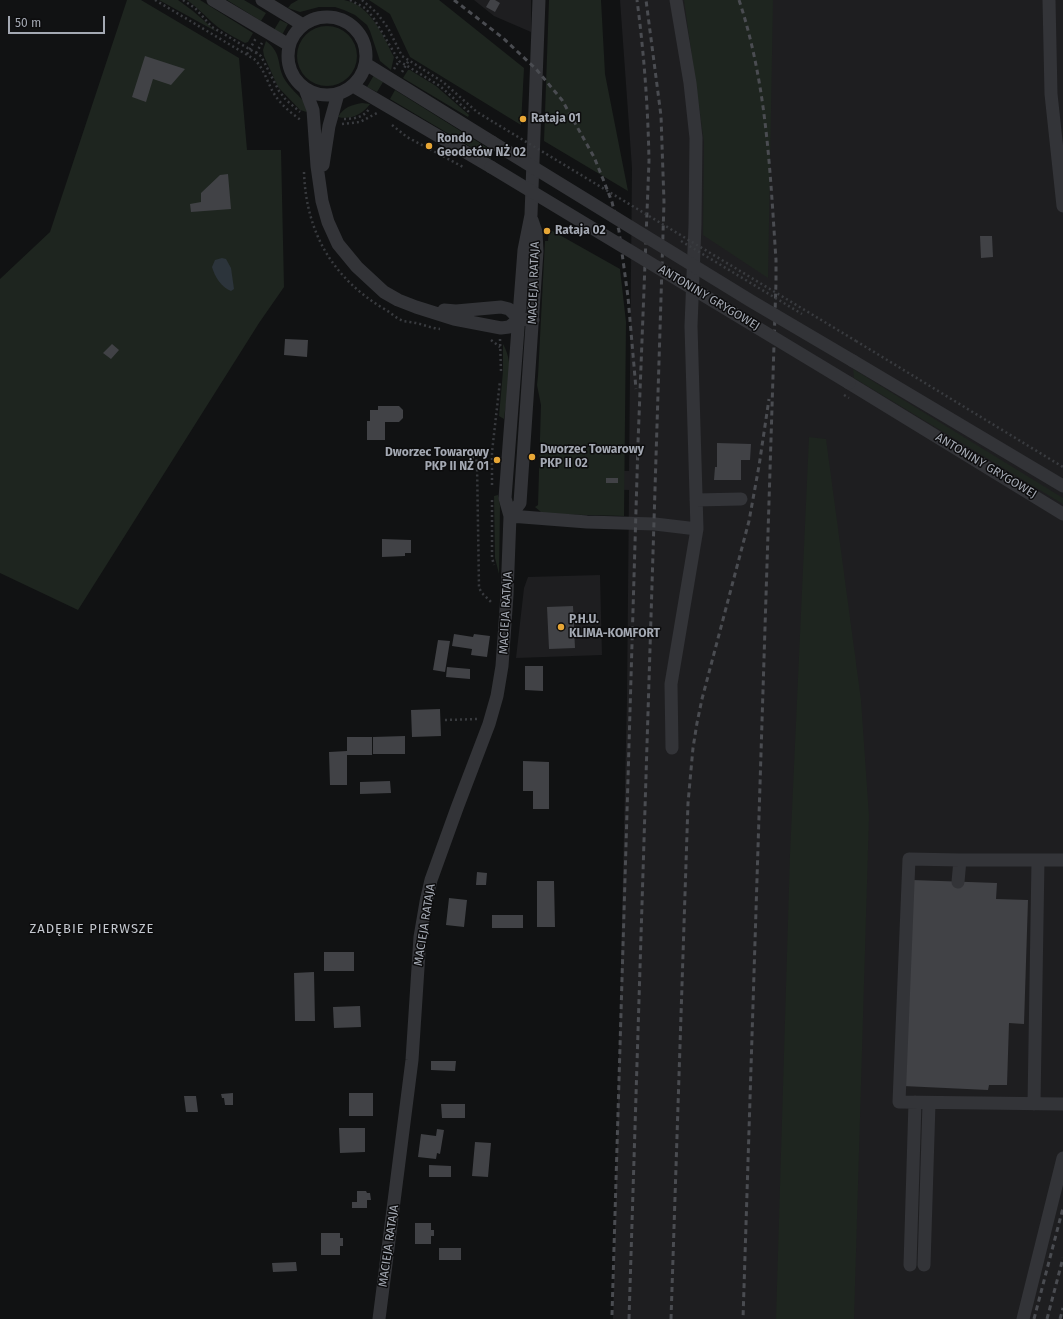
<!DOCTYPE html>
<html>
<head>
<meta charset="utf-8">
<style>
  body { margin:0 }
  #map { position:relative; width:1063px; height:1319px; overflow:hidden; background:#111213; font-family:"Fira Sans",sans-serif }
  canvas { display:block }
  .scale { position:absolute; left:8px; top:16px; width:97px; height:18px; box-sizing:border-box; border:2px solid #a4a9b3; border-top:0; padding-left:5px; font-size:12px; line-height:14px; white-space:nowrap; color:#a4a9b3; -webkit-text-stroke:3px #0d0d0e; paint-order:stroke }
</style>
</head>
<body>
<div id="map">
<canvas width="1063" height="1319"></canvas>
<div class="scale">50 m</div>
</div>
<script>
const g = document.querySelector('canvas').getContext('2d');
g.lineJoin = 'round';
function fillPath(path, color) {
  g.fillStyle = color;
  g.fill(path, 'evenodd');
}
function strokePath(path, color, width, dash) {
  g.strokeStyle = color;
  g.lineWidth = width;
  g.lineCap = dash ? 'butt' : 'round';
  g.setLineDash(dash || []);
  g.stroke(path);
}
function write(font, color, halo, rows, align = 'center') {
  g.font = font + ' "Fira Sans",sans-serif';
  g.lineWidth = 3;
  g.setLineDash([]);
  g.textBaseline = 'middle';
  g.strokeStyle = halo;
  g.fillStyle = color;
  for (const [text, x, y, turn = 0] of rows) {
    g.save();
    g.translate(x, y);
    g.rotate((+turn || 0) * Math.PI / 180);
    g.textAlign = isNaN(turn) ? turn : align;
    if (halo) g.strokeText(text, 0, 0);
    g.fillText(text, 0, 0);
    g.restore();
  }
}
fillPath(new Path2D(`
  M474,0H531V32L494,16Z
  M620,0H1063V1319H613L627,697L629,490L600,489V471H629L632,168Z
  M600,575L602,655L516,658L524,588L528,577Z`), '#1e1e20');
fillPath(new Path2D(`
  M127,0H141L239,58L247,150H281L284,287L259,323L78,610L0,573V279L50,232Z
  M159,0H178L193,11L217,32Z
  M187,0H200L253,33L248,42L245,43C234,37 222,31 213,23C204,15 197,7 187,0Z
  M227,0H244L266,13L261,21Z
  M298,0C312,0 330,0 344,0C371,5 383,36 394,57L391,70L380,61L370,31L367,25L355,15L344,10L335,7H319L300,12L288,8L291,4Z
  M369,0H439L524,68L521,125L410,57L390,14Z
  M549,0H601L605,74L628,191L544,141Z
  M684,0H773L768,278L703,235L704,142Z
  M280,20L288,24L282,35L274,30Z
  M297 56a30 30 0 1 1 60 0a30 30 0 1 1-60 0Z
  M266,41C283,54 276,65 285,80C293,93 305,98 310,113L300,110L278,87L264,56L263,50Z
  M408,70H410L436,86L469,115L468,117L403,78Z
  M374,75L383,82L377,92L367,87Z
  M395,90L491,150V159L390,99Z
  M362,103L370,104C362,115 350,120 338,117C344,107 351,105 362,103Z
  M549,229L620,269L626,322L624,516L548,514L541,512L535,507L538,505L541,405L537,385L538,376L545,241H548Z
  M503,344C516,367 507,394 504,419L499,416L503,371Z
  M853,369L1063,498V504L854,378Z
  M809,437L826,439L861,700L869,816L854,1319H776L790,854Z
  M498,495L500,506L499,574L495,558L494,496Z`), '#1e251f');
fillPath(new Path2D(`
  M222,258L226,259L231,268L234,289L231,291C221,287 215,277 212,267L215,260Z`), '#2c343b');
fillPath(new Path2D(`
  M490,0H495L500,3L495,12L486,7Z
  M145,56L185,69L171,85L153,79L146,102L132,97Z
  M228,174L231,209L191,212L190,204L201,202V193L220,175Z
  M980,236H992L993,257L981,258Z
  M285,339L308,340L307,357L284,355Z
  M112,344L119,350L111,359L103,353Z
  M378,406H399L403,410V418L399,422H385V440H367V421H370V410H378Z
  M717,443L751,444L750,460H741V480H714L715,467H717Z
  M606,478H618V483H606Z
  M382,539L411,540V553H405V556L382,557Z
  M573,606L575,648L549,649L547,607Z
  M454,634L473,637L474,634L490,636L487,657L471,655L472,649L452,646Z
  M438,640L450,641L445,672L433,670Z
  M525,666H543V691L525,690Z
  M447,667L470,669V679L446,677Z
  M440,709L441,736L412,737L411,710Z
  M405,736V754H373V737Z
  M347,737H372V755H347V785H330L329,752L347,751Z
  M523,761L549,762V809H533V791H523Z
  M390,781L391,793L360,794V782Z
  M477,872L487,873L486,885H476Z
  M912,880L997,883L996,899L1028,900L1024,1024L1009,1023L1007,1085H989L988,1090L903,1086Z
  M537,881H554L555,927H537Z
  M449,898L467,900L464,927L446,925Z
  M492,915H523V928H492Z
  M324,952H354V971H324Z
  M314,972L315,1021H295L294,973Z
  M360,1006L361,1027L334,1028L333,1007Z
  M431,1061H456L455,1071L431,1070Z
  M233,1093V1105H225L224,1098H222L221,1094Z
  M349,1093H373V1116H349Z
  M184,1096H196L198,1112H186Z
  M441,1104H465V1118H442Z
  M339,1128H365V1152L340,1153Z
  M437,1129L444,1130L440,1154L437,1153L436,1159L418,1157L421,1134L436,1136Z
  M475,1142L491,1143L488,1177L472,1176Z
  M429,1165L451,1166V1177H429Z
  M357,1191H366L367,1193H370L371,1200H367V1208H352V1202H357Z
  M415,1223H431V1230H434V1236H431V1244H415Z
  M321,1233H340V1238H343V1246H340V1255H321Z
  M439,1248H461V1260H439Z
  M296,1262L297,1271L273,1272L272,1263Z`), '#414246');
strokePath(new Path2D(`
  M155,0L254,59C263,67 267,81 273,92C280,104 291,113 302,121
  M183,0L195,8L212,27L261,56L279,91L286,100L300,112
  M350,0L365,8L373,17L399,61L440,86L469,112
  M362,0L377,13L388,28L402,56L443,82L477,112L495,123
  M256,53L262,43
  M247,54L256,38
  M394,69L399,61
  M402,72L409,60
  M344,119C354,119 364,117 369,109
  M342,124L360,122L377,113
  M392,125L407,137L465,168
  M304,172C306,233 333,279 386,310C391,313 396,318 401,320C404,322 407,321 410,322C420,323 430,328 440,329
  M500,339L501,372
  M491,340L500,347
  M856,341L1063,467
  M472,452V457L476,459L477,463L479,588L482,593L493,604
  M492,485V452L500,381
  M492,500V558L494,565
  M445,720L478,719`), '#393b3f', 2.5, [2, 3]);
strokePath(new Path2D(`
  M213,0L289,45
  M262,0L303,25
  M676,0L690,83L696,138L695,225L691,326L697,529
  M1049,0L1051,94L1063,206
  M288 56a39 39 0 1 1 78 0a39 39 0 1 1-78 0Z
  M366,64L492,142
  M353,86L491,167
  M305,89L313,110L317,166L322,201L328,222L338,244L357,267L384,292L398,300L416,307L454,319L501,328L509,327L519,319L533,320
  M323,165L329,126L338,94
  M444,310L456,311L501,307L509,309L519,319
  M853,361L1063,486
  M849,383L1063,514
  M696,500L741,499
  M510,516L587,522L655,524L697,529L671,684L672,748
  M510,516L520,503L537,251L536,232L532,220
  M960,860L909,859L899,1102L1063,1104
  M958,882L960,860H1063
  M1034,1104L1038,860
  M910,1265L915,1102
  M924,1265L929,1103
  M379,1319L412,1060L420,937L426,902L431,880L457,808L489,724L497,696L502,666L507,595L510,516L505,498L524,250L531,215L539,0
  M1023,1319L1063,1158`), '#333438', 13);
strokePath(new Path2D(`
  M454,0L503,38L536,69L562,100L594,157L603,179L612,202L619,231L628,297L636,389
  M739,0C767,84 770,172 776,260V282L743,1319
  M612,1315L638,443L649,161C648,107 644,53 637,0
  M629,1319L664,202L661,116L646,0
  M671,1319L688,803L693,748L697,723L702,699L749,521L759,466L769,399
  M1034,1319L1063,1208
  M1047,1319L1063,1258
  M1060,1319L1063,1308`), '#4a4c51', 3, [5, 4]);
strokePath(new Path2D(`
  M495,123L856,341
  M681,241L802,314
  M844,395L849,398`), '#393b3f', 2.5, [2, 3]);
strokePath(new Path2D(`
  M492,142L751,301L853,361
  M491,167L849,383`), '#333438', 13);
for (const [x, y, r, color] of [
  [523,119,4,"#e7a635"],
  [429,146,4,"#e7a635"],
  [547,231,4,"#e7a635"],
  [532,457,4,"#e7a635"],
  [497,460,4,"#e7a635"],
  [561,627,4,"#e7a635"]
]) {
  const dot = new Path2D();
  dot.arc(x, y, r, 0, 2 * Math.PI);
  g.fillStyle = color;
  g.fill(dot);
  strokePath(dot, '#0d0d0e', 1.5);
}
write('bold 12px', '#a4a9b3', '#0d0d0e', [
  ["Rataja 01",531,119],
  ["Rondo",437,139],
  ["Geodetów NŻ 02",437,153],
  ["Rataja 02",555,231],
  ["Dworzec Towarowy",540,450],
  ["PKP II 02",540,464],
  ["Dworzec Towarowy",489,453,"right"],
  ["PKP II NŻ 01",489,467,"right"],
  ["P.H.U.",569,620],
  ["KLIMA-KOMFORT",569,634]
], 'left');
write('12px', '#a4a9b3', '#0d0d0e', [
  ["MACIEJA RATAJA",534,283,-88],
  ["ANTONINY GRYGOWEJ",709,298,31],
  ["ANTONINY GRYGOWEJ",986,466,31],
  ["MACIEJA RATAJA",506,613,-87],
  ["MACIEJA RATAJA",425,925,-81],
  ["MACIEJA RATAJA",389,1246,-82]
]);
g.letterSpacing = '1px';
write('13px', '#c4c8cf', '#0d0d0e', [
  ["ZADĘBIE PIERWSZE",92,929]
]);
g.letterSpacing = '0px';
</script>
</body>
</html>
